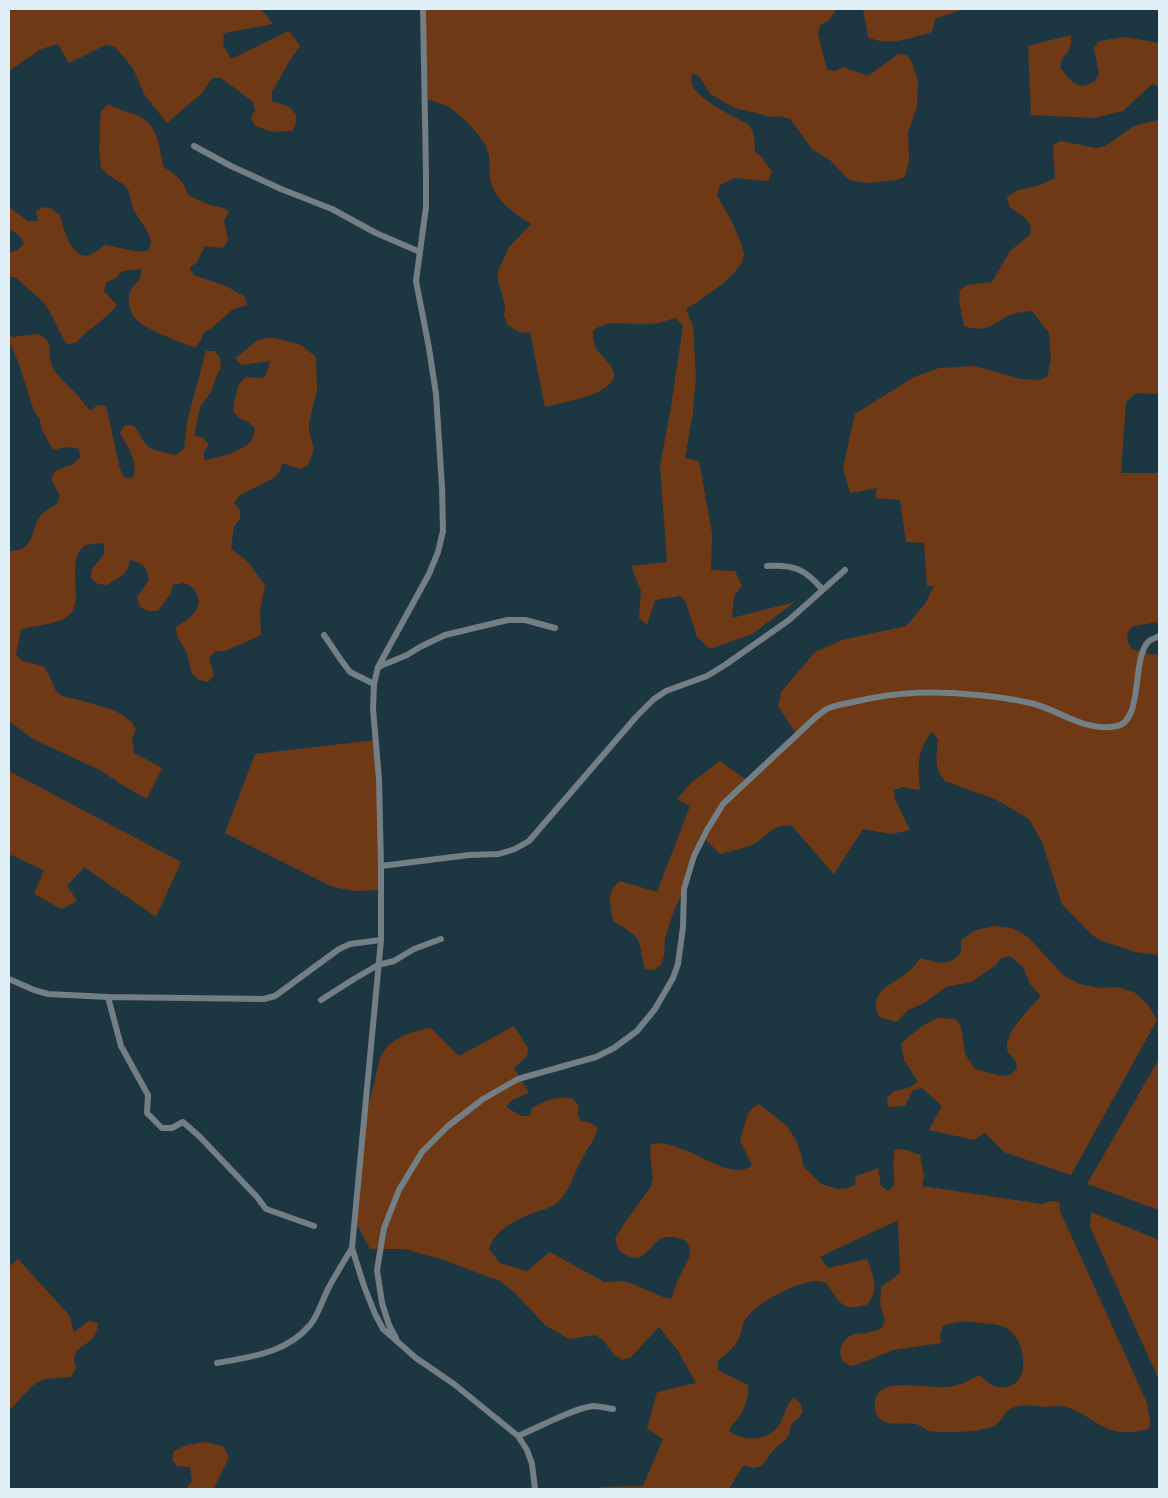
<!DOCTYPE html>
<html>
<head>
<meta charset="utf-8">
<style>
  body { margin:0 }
  #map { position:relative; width:1168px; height:1498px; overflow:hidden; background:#1d3742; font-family:"Exo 2",sans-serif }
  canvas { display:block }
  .frame { position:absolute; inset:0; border:10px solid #e0eff6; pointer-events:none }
</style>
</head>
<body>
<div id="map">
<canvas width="1168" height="1498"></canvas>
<div class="frame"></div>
</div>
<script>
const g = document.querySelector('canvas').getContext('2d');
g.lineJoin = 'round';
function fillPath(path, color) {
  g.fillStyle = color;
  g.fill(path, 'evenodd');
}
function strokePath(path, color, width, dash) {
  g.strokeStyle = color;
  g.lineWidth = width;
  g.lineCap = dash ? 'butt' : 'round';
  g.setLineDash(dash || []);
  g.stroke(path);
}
fillPath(new Path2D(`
  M9,9H261L273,24L224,33L223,45L231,59L289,31L300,46L290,60L272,92V101L289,107L296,114V123L292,131L273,132L255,126L251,118L255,110L252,101L221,78H212L202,93L167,123L144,94L133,68L115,47L105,45L69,63L58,44L41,49L9,71Z
  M423,9H837L828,21L820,25L818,34L827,70L835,71L843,67L868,76L898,54L907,55L912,63L918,80L917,107L908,132L909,160L905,177L896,180L868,183L849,180L830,160L813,150L790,119L781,116L772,117L735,108L710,94L700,77L692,73L691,81L694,89L701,96L716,107L749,125L754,134L755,152L762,157L772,172L768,181L735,178L720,185L717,196C727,212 735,226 741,244C742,248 744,252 744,255C743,273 701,300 686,309L693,326L696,376L693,412L685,458L699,461L712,533L711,570L735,571L742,586L734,596L732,618L795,602L752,634L710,649L697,637L686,603L681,596L655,600L647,625L639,618L641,591L631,566L667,562L660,466L671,407L683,326L676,318C667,320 658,324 649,324C630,326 609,317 593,331C593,354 602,352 612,368C627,393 559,403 545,407L530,332L524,333L515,330L508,325L504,316L505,306L498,280V271L509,247L531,224C516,214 502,206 494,190C488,180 490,167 489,156C487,140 463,116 450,108C444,104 435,102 428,99Z
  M863,9H963L935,19L932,32C912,38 887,47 868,37Z
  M1071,35V44L1068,52L1062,58L1060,67C1071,82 1077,92 1095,81L1099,73L1094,48L1099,41L1126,37L1159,43V87L1152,84L1123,111L1095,118L1031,115L1028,46Z
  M108,104C117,109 125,111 134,114C158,122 159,145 163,166C175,175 183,179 188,195L212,206L222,207L229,212L224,221L228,240L223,248L205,246L197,262L189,268L194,275L228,287L245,297L247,305L232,310L213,327L204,332L201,340L195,348C180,342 144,329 135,318C130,312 127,299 130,292C135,281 142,283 141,269L122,271L116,278L107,282L104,291L117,305C106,320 87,329 76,343L66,344L49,310L43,302L15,277H9V253L18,250L24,243L19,235L9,229V207L28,221H38L36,211L44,207L52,209L60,215C63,227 72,264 92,254C97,252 101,247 105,245C119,247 135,253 148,251L151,243L149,234L133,209L129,191L123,184L107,174L101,167L99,149L100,140V121L101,111Z
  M1159,120V394L1136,393L1126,402L1121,473H1159V622L1133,626L1127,633L1128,642L1132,649L1153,655L1159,653V955L1135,952L1100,940L1092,935L1062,904L1042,842L1029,819L997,800L945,781C933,767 937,756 938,739L932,732C916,752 918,767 920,790L902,787L894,790L895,799L910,830L891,834L863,829L834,874L792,826C773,823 769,835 754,844C744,849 730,851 720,854L704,838L684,889L673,913L665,939L664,956L661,965L654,970L645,969C642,961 642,954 640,945C637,933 622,927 613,921C611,904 605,893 620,881L657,892L690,806L677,799L692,782L720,761L748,781L797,735L778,706L781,692L815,652L842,640L906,626L925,604L934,586H927L924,543L906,542L900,500L875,498L877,488L850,493L843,468L855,414L914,377L939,368L975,366L1020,379L1039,380L1047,377L1051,360L1049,333L1032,311C1026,312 1018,312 1012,314C993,323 986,334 964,326L959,299L960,290L967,285L992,282L1010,251L1030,235L1031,226L1025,218L1010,207L1007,198C1018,187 1026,190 1040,185C1045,183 1050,180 1055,178L1053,145L1061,141L1096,148L1105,146L1134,126Z
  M9,332L12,337L38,334L46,339L50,347C46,370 65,381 78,396C83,401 85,406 91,411L97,405L106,406L120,469L124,477L133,478C139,462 128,447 120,433L125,425L134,426C140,433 140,437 145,443C151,452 166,452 176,455L184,449L187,422L206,351H215L220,358L221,367L217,375L211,392L200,407L194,436L202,437L209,444L204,452V460C218,458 248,451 254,436C254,434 254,431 255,428L248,422L239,418L233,411L234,401L239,384L246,377L264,378L268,370L270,361L241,365L235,358L257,341L265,338H275L301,345L316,357L317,390L309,423V431L314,449L308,465L300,469L282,463L280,471L274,478L240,495L234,503L240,510V519L234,526L231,549L247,561L265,585L260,610L261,635L225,651H216L209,658L214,675L208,682L199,680L192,674L187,653L177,636L176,627C184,622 193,617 197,608C202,599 195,586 184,583C181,583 176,584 173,585L171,593L158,611H148L140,607L137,597L149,580C147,566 143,563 130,560L128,568L123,575L107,585L98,584L91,578L92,569L105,553L103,543L85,545C82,548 79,550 78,554C68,575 89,611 59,621C47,625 33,626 21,629L16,655L23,661L43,666L48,673L56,691L62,696L80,700L116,711L132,722L136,730L132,738L134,753L162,768L147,799L124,786L102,771L33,739L9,721V551C36,551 29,532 41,515C46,509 53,508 57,503C59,501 59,498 60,496L51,479L55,471L73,464L80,458L79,449C69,446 62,447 53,450L41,428L40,419L34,411L19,364L9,341Z
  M376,740L381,890L354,891L333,887L225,833L255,754Z
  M9,771L181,862L156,917L84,867L67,886L77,901L62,909L34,894L44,870L9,854Z
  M994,926L1012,928L1028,937L1064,976L1080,984L1099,988L1117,987L1134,992L1148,1005L1157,1020L1071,1175L1004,1152L985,1133L974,1140L929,1130L942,1106L922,1088L913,1090L905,1106L888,1107L887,1098L893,1092L910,1087L918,1082L904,1060L901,1043L922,1026L938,1018L956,1019L961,1027L965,1054L975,1069L1001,1076L1010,1075L1017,1069C1016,1066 1017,1063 1015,1061C1013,1056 1008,1055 1007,1048C1006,1031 1030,1008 1041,996L1030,984L1023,967L1010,956L1001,958L996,965L971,982L946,987L924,1003L908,1010L896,1022L879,1017C868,991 890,986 907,973C912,970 916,963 920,958C938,962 947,968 961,953V940L976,930Z
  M514,1026L528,1048L527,1056L514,1068L529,1093L512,1100L506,1107L521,1116H530L532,1108C549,1099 553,1097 572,1098L579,1106L577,1114L581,1121L591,1123L598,1128C595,1140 587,1148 582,1159C573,1174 569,1195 554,1205C549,1208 542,1210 536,1212C517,1219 495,1229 489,1249L500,1263L527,1271L550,1252L604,1282L622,1281L630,1283L663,1297L671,1299L677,1282L689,1258L690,1249L686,1241C679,1238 671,1235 663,1238C650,1242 645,1266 626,1255C619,1251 617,1247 615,1239L624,1224L650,1188L653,1179L650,1153L651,1144C680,1138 722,1177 745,1169C748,1168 750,1167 752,1165L740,1141L747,1116L752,1108L759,1104L787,1126L796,1140L802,1157L803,1166L821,1184L838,1189L847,1188L855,1185L856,1176L878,1168L881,1186L888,1191L894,1186C895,1174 892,1162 895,1150L904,1149L920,1155L924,1177L922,1186L1042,1204L1051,1201L1059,1202L1060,1211L1147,1403L1150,1420L1149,1429C1138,1431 1126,1434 1115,1431C1094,1426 1080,1406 1057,1406C1053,1406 1050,1407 1046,1407C1035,1406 1023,1404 1012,1408C1005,1411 1004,1417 999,1422C994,1428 986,1428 979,1430C972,1432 935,1433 929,1431C925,1429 921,1425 916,1424C901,1421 879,1431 875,1408C874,1403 875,1398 878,1394C888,1377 935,1391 954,1386C963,1384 971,1379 979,1375C984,1378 989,1384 994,1386C998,1388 1002,1387 1006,1387C1033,1383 1025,1339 1007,1328C1001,1324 989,1324 981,1323C968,1321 955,1321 943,1326L940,1334L941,1343L893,1350L869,1360L851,1366L843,1361L840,1353L842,1344L848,1337L856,1333L864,1334L881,1329L885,1321L880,1304L881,1287L900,1273L898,1220L820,1257L828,1268L867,1259C873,1276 880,1288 868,1304C841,1313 840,1302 826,1283C823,1282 821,1281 818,1281C801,1279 757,1303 747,1317C741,1324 742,1334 737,1342C733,1349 724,1355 718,1361V1370L725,1374L748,1385C749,1396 745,1408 739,1417C734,1424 732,1423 729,1431C743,1441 764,1442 777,1428C785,1419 784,1407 794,1397L800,1403L803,1412L798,1419L791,1424C790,1442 781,1441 771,1453C768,1457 765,1462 762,1466L753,1468L744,1465C738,1472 734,1481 729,1489H598L599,1487L643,1486L663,1439L647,1429L657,1392L696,1383L678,1351L659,1327L631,1357L623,1360L615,1356L604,1341L596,1335L569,1339L545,1325L514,1292L500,1281L441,1259L405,1249H370L355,1221L363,1129L380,1058C388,1039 411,1031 431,1028L459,1056Z
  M1159,1059V1210L1087,1184Z
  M1091,1212L1159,1240V1380L1090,1227Z
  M18,1259L69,1315L74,1332L89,1321L98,1323C97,1339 88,1342 76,1351L74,1360L76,1368L71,1377L44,1379L33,1385L9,1411V1267Z
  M206,1442L223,1446L229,1457L214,1488L215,1489H186L192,1481L190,1467L177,1466L172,1459L174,1451L187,1445Z`), '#703916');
strokePath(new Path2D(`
  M423,9L426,175V207L416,281L429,348L436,394L442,487L443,531L438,552L429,574L378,667L374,684L373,709L379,779L381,866V940L352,1248L364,1286L375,1314L383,1329L416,1358L454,1384L518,1436L527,1450L532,1464L535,1489
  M194,146L231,166L281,189L332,209L376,233L420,252
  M767,566C793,564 805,569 822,589
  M324,635L341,660L350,672L374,684
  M378,667L407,655L420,647L445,635L508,620H525L555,628
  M381,866L469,855L499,854L515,849L529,841L636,717L654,699L666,691L707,676L725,665L789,620L845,570
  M9,979L34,990L48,994L108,997L264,999L275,996L339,949L350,944L381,940
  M108,997L121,1046L148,1095L147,1113L162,1128H172L183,1122L200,1137L257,1197L266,1209L314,1226
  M321,1000L354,979L378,965L394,961L414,949L441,939
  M396,1338L389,1325L382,1303L377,1270L384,1228L399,1190L422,1152L448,1126L483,1099L518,1079L596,1057L614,1048L637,1031L655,1009L673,978L678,964L683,927L684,889L694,856L707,830L723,804L816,717C819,715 822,712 825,710C832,705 849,703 858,701C901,691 934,691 978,695C997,697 1016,699 1034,704C1061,711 1087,733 1117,726C1144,720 1131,658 1149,641C1152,639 1156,638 1159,636
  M217,1363C250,1357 287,1353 310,1325C318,1316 323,1298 329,1287C336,1274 344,1261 352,1248
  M518,1436C537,1428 574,1408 593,1406C599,1406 606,1408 613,1409`), '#737f84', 6);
</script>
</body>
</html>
